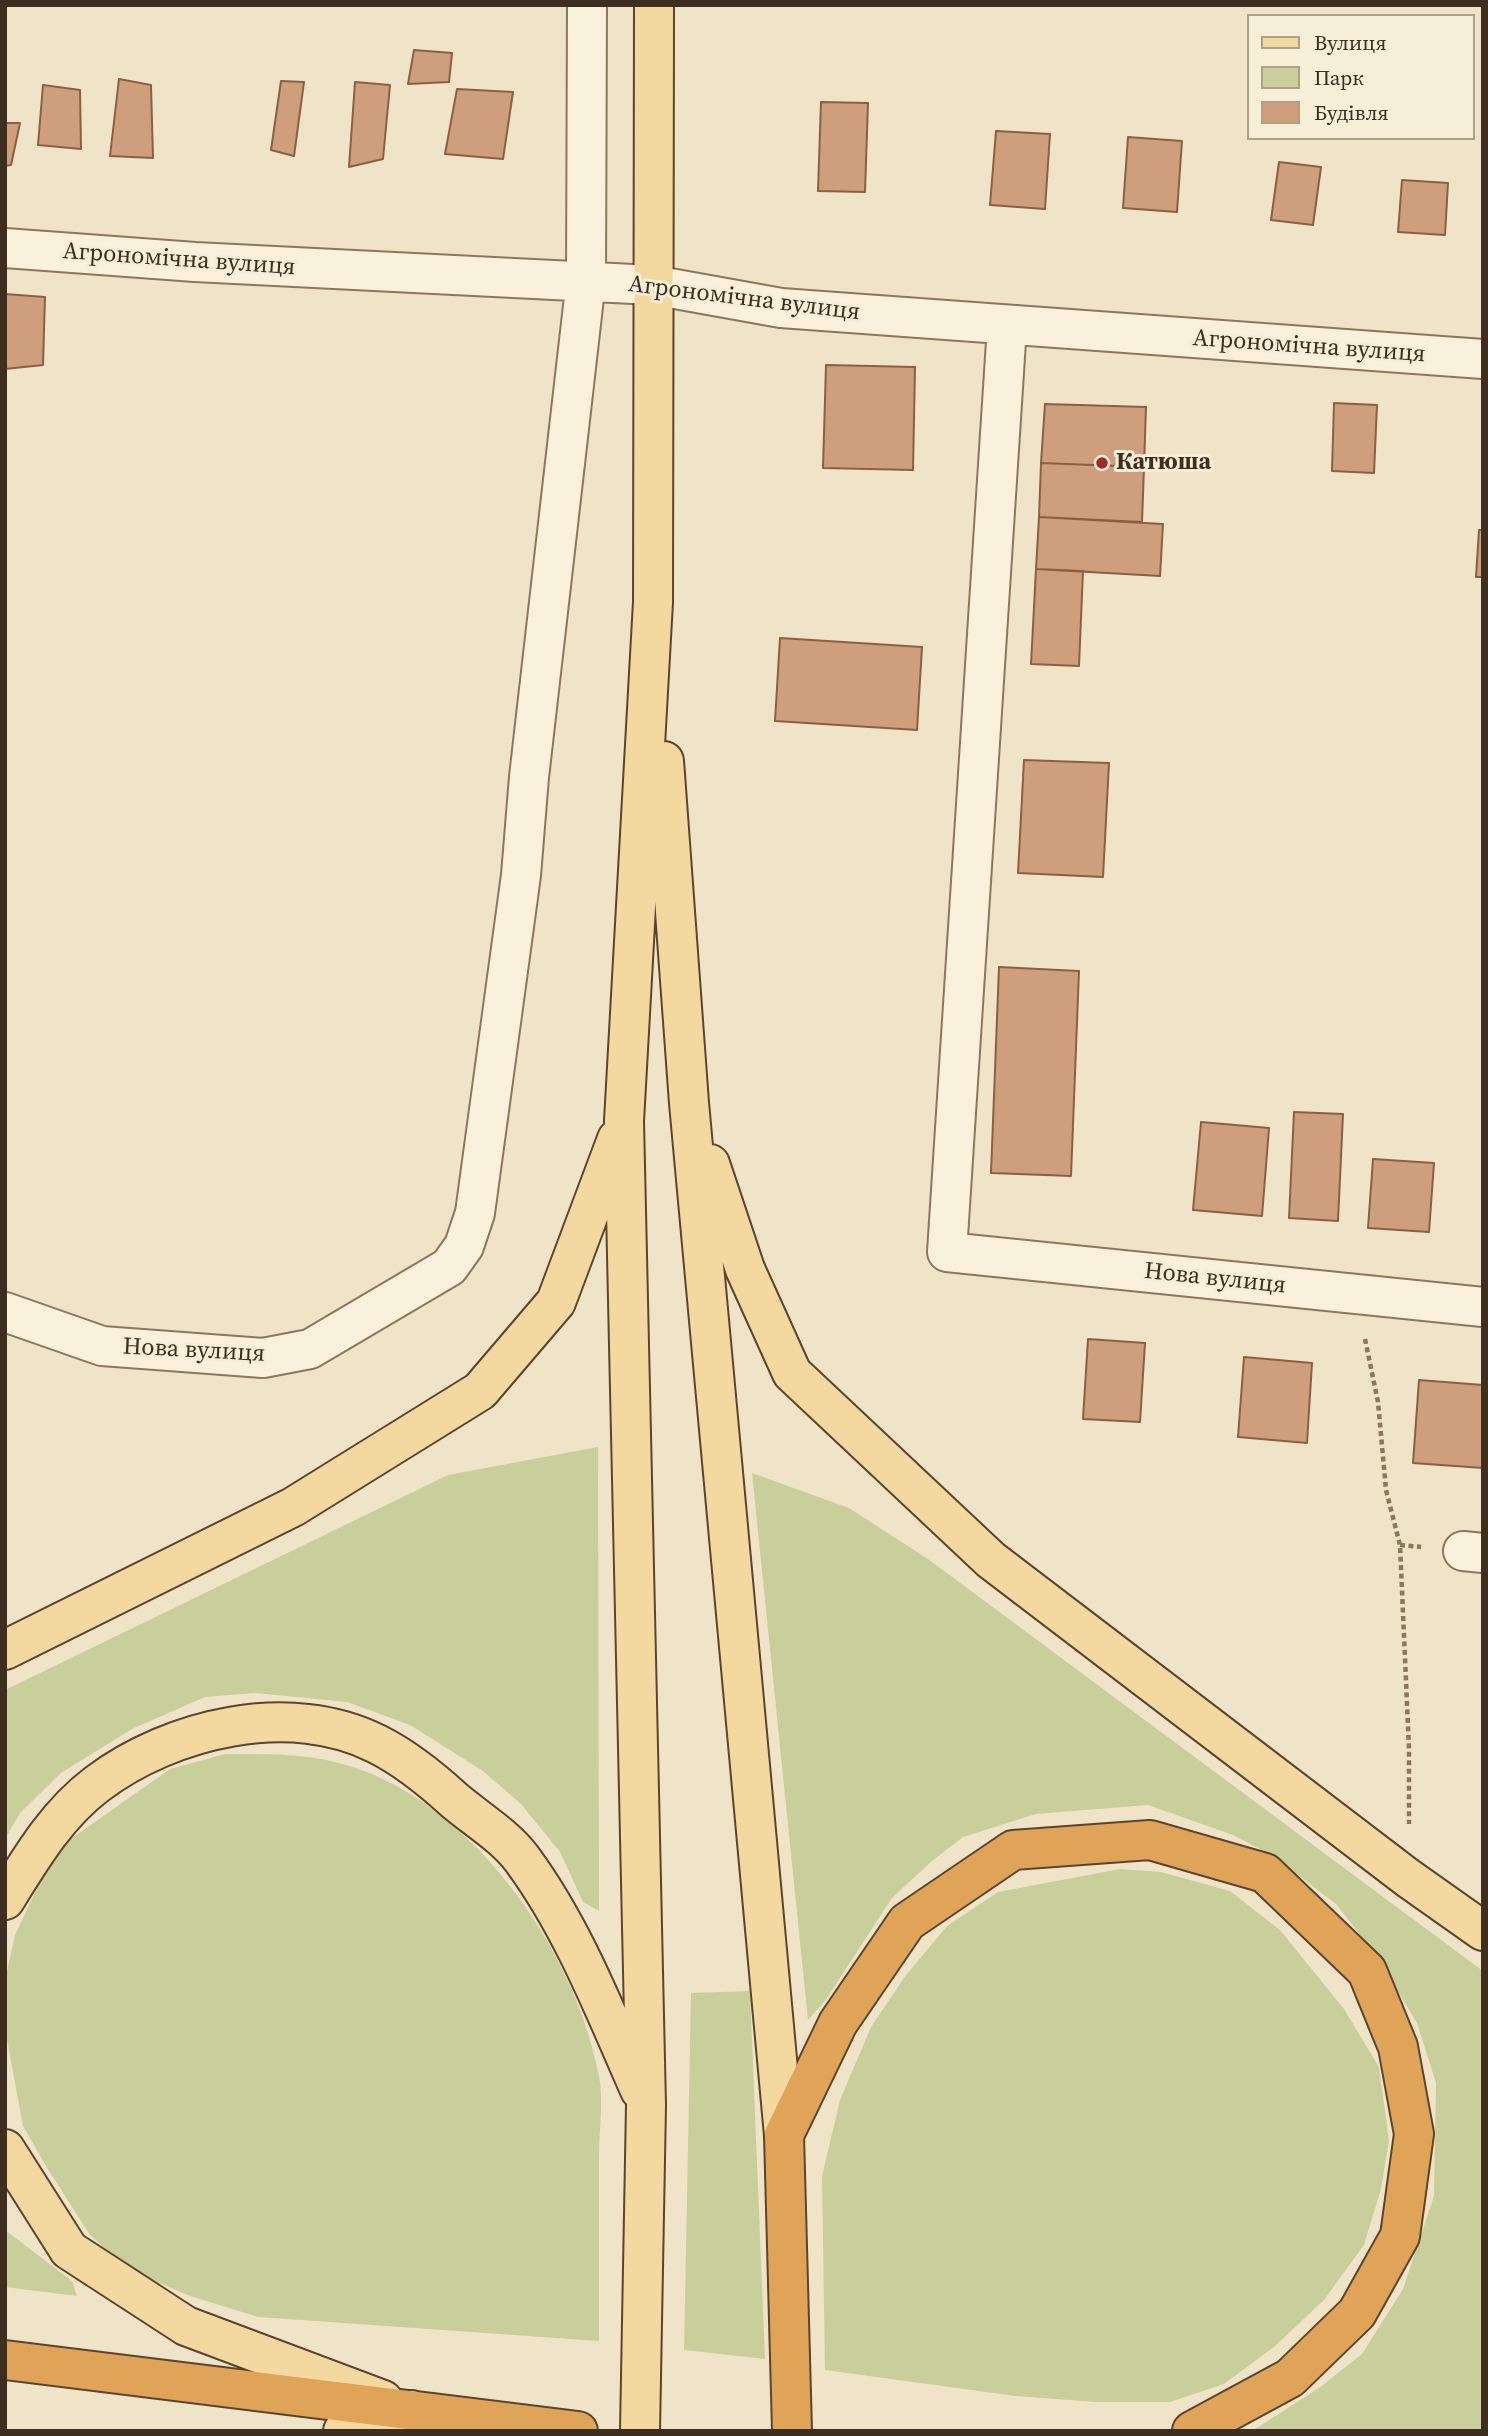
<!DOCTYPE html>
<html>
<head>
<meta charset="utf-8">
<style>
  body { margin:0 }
  #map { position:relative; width:1488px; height:2436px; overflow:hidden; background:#f0e4c8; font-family:"Source Serif 4",serif }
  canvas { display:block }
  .frame { position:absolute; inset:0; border:7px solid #3d2e20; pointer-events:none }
  .legend { position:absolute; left:1247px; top:14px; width:228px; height:126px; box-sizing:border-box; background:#f7eed8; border:2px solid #ada18e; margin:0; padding:9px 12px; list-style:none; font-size:21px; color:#3d2e20 }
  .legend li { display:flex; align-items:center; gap:14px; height:35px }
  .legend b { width:35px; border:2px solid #ada18e }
</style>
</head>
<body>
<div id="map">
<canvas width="1488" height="2436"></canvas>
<div class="frame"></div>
<ul class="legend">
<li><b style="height:9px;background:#f3d9a0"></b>Вулиця</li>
<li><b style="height:19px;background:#c9cf9b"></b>Парк</li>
<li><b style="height:19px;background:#cf9f7d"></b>Будівля</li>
</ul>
</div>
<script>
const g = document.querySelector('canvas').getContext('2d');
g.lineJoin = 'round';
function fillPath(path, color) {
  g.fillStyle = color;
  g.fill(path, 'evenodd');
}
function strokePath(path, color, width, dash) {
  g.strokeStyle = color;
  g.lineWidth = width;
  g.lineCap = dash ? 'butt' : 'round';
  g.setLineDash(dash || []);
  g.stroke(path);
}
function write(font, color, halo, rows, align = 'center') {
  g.font = font + ' "Source Serif 4",serif';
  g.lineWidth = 6;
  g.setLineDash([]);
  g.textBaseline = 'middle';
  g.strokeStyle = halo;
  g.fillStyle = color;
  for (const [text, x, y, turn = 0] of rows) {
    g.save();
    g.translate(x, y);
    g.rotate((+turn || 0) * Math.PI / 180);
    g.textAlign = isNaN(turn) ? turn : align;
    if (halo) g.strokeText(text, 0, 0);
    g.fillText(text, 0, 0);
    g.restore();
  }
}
fillPath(new Path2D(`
  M598,1447L599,1911L583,1902L560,1852L521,1804L483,1771L410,1725L347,1702L255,1693L205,1697L132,1729L61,1773L20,1813L5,1839V1690L448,1475Z
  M752,1473L849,1508L928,1559L1483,1971V2431H1252L1319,2388L1362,2354L1403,2289L1434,2196L1436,2083L1417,2023L1378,1958L1337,1905L1275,1857L1233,1835L1148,1805L1036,1814L963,1837L932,1861L892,1898L825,2001L808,2020Z
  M225,1754C261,1754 299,1753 335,1762C467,1793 575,1948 599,2076C604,2100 599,2130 599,2155C599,2217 599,2279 599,2341L258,2317L190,2296L129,2270L90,2235L49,2171L23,2126L5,2029V1980L15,1935L38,1886L65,1843L170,1769Z
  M1120,1869L1161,1872L1230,1891L1280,1930L1344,2009L1379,2067L1389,2141L1381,2189L1364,2245L1324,2300L1274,2347L1224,2384L1170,2402H1096L1015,2396L825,2370L822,2176L840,2100L871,2027L906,1975L947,1926L998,1892Z
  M750,1991L765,2359L684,2350L691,1993Z
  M5,2230L72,2281L77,2296L5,2287Z`), '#c9cf9b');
const building = new Path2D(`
  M414,50L452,53L449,82L408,84Z
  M119,79L151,85L153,158L110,156Z
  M281,81L304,82L294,156L271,150Z
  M355,82L390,85L383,159L349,167Z
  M43,85L80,90L81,149L38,145Z
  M457,89L513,92L503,159L445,154Z
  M821,102L868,103L865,192L818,191Z
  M5,123H20L11,165L5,166Z
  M996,131L1050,134L1045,209L990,205Z
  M1128,137L1182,141L1177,212L1123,208Z
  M1279,162L1321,167L1313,225L1271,220Z
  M1402,180L1448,183L1445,235L1398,232Z
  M5,294L45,297L43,365L5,369Z
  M826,365L915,367L913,470L823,468Z
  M1334,403L1377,405L1374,473L1332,471Z
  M1045,404L1146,407L1144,467L1041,463Z
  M1041,463L1144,467L1142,522L1039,517Z
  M1039,517L1163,524L1160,576L1036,569Z
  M1479,530H1483V577H1476Z
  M1036,569L1083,571L1079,666L1031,664Z
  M780,638L922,647L917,730L775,721Z
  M1024,760L1109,763L1103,877L1018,873Z
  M999,967L1079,971L1071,1176L991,1173Z
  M1294,1112L1343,1114L1338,1221L1289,1218Z
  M1201,1122L1269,1128L1262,1216L1193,1210Z
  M1373,1159L1434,1163L1429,1232L1368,1228Z
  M1088,1339L1145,1343L1140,1422L1083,1419Z
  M1244,1357L1312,1363L1307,1443L1238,1437Z
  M1419,1380L1483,1385V1468L1413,1463Z`);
fillPath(building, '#cf9f7d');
strokePath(building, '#8d5f41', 2);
const minor = new Path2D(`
  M5,248L195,262L653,285L781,308L1483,359
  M1007,326L947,1252L1483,1307
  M5,1312L102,1346L263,1358L310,1349L449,1267L464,1246L475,1213L521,875L529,777L586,280L587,5
  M1463,1551L1483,1553`);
const major = new Path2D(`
  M664,761L689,1103L784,2135
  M710,1164L745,1269L792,1373L991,1560L1408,1878L1483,1931
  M5,1650L293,1507L480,1391L556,1302L617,1139
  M5,1900C31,1858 57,1814 97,1784C171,1728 291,1700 377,1744C405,1758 431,1779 454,1800C475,1818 505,1836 522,1859C573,1928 605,2011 640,2090
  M5,2149L69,2250L186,2326L383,2400
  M343,2431L411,2410
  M640,2431L646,2105L624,1121L653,602L654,5`);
const highway = new Path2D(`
  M5,2360L578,2431
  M792,2431L784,2135L838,2023L907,1922L1013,1850L1150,1840L1265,1873L1367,1971L1398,2047L1414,2134L1400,2236L1357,2313L1290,2378L1192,2431`);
strokePath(minor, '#8d765c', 42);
strokePath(major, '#5b4430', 42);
strokePath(highway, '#5b4430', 42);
strokePath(new Path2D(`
  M1365,1339L1378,1402L1386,1490L1400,1545L1409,1749V1824
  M1400,1545L1421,1547`), '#8d765c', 4.5, [5, 3.5]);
strokePath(minor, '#faf1dc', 38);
strokePath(major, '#f3d9a0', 38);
strokePath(highway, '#e0a458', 38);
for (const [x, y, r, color] of [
  [1102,463,7,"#9e2a2b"]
]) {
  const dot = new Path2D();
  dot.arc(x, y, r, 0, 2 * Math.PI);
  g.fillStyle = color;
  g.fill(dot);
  strokePath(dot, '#f7eed8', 2.5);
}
write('24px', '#3d2e20', '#f7eed8', [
  ["Агрономічна вулиця",179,260,4],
  ["Агрономічна вулиця",744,299,7],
  ["Агрономічна вулиця",1309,347,4],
  ["Нова вулиця",1215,1279,6],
  ["Нова вулиця",194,1351,3]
]);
write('bold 24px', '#3d2e20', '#f7eed8', [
  ["Катюша",1116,463]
], 'left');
</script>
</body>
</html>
